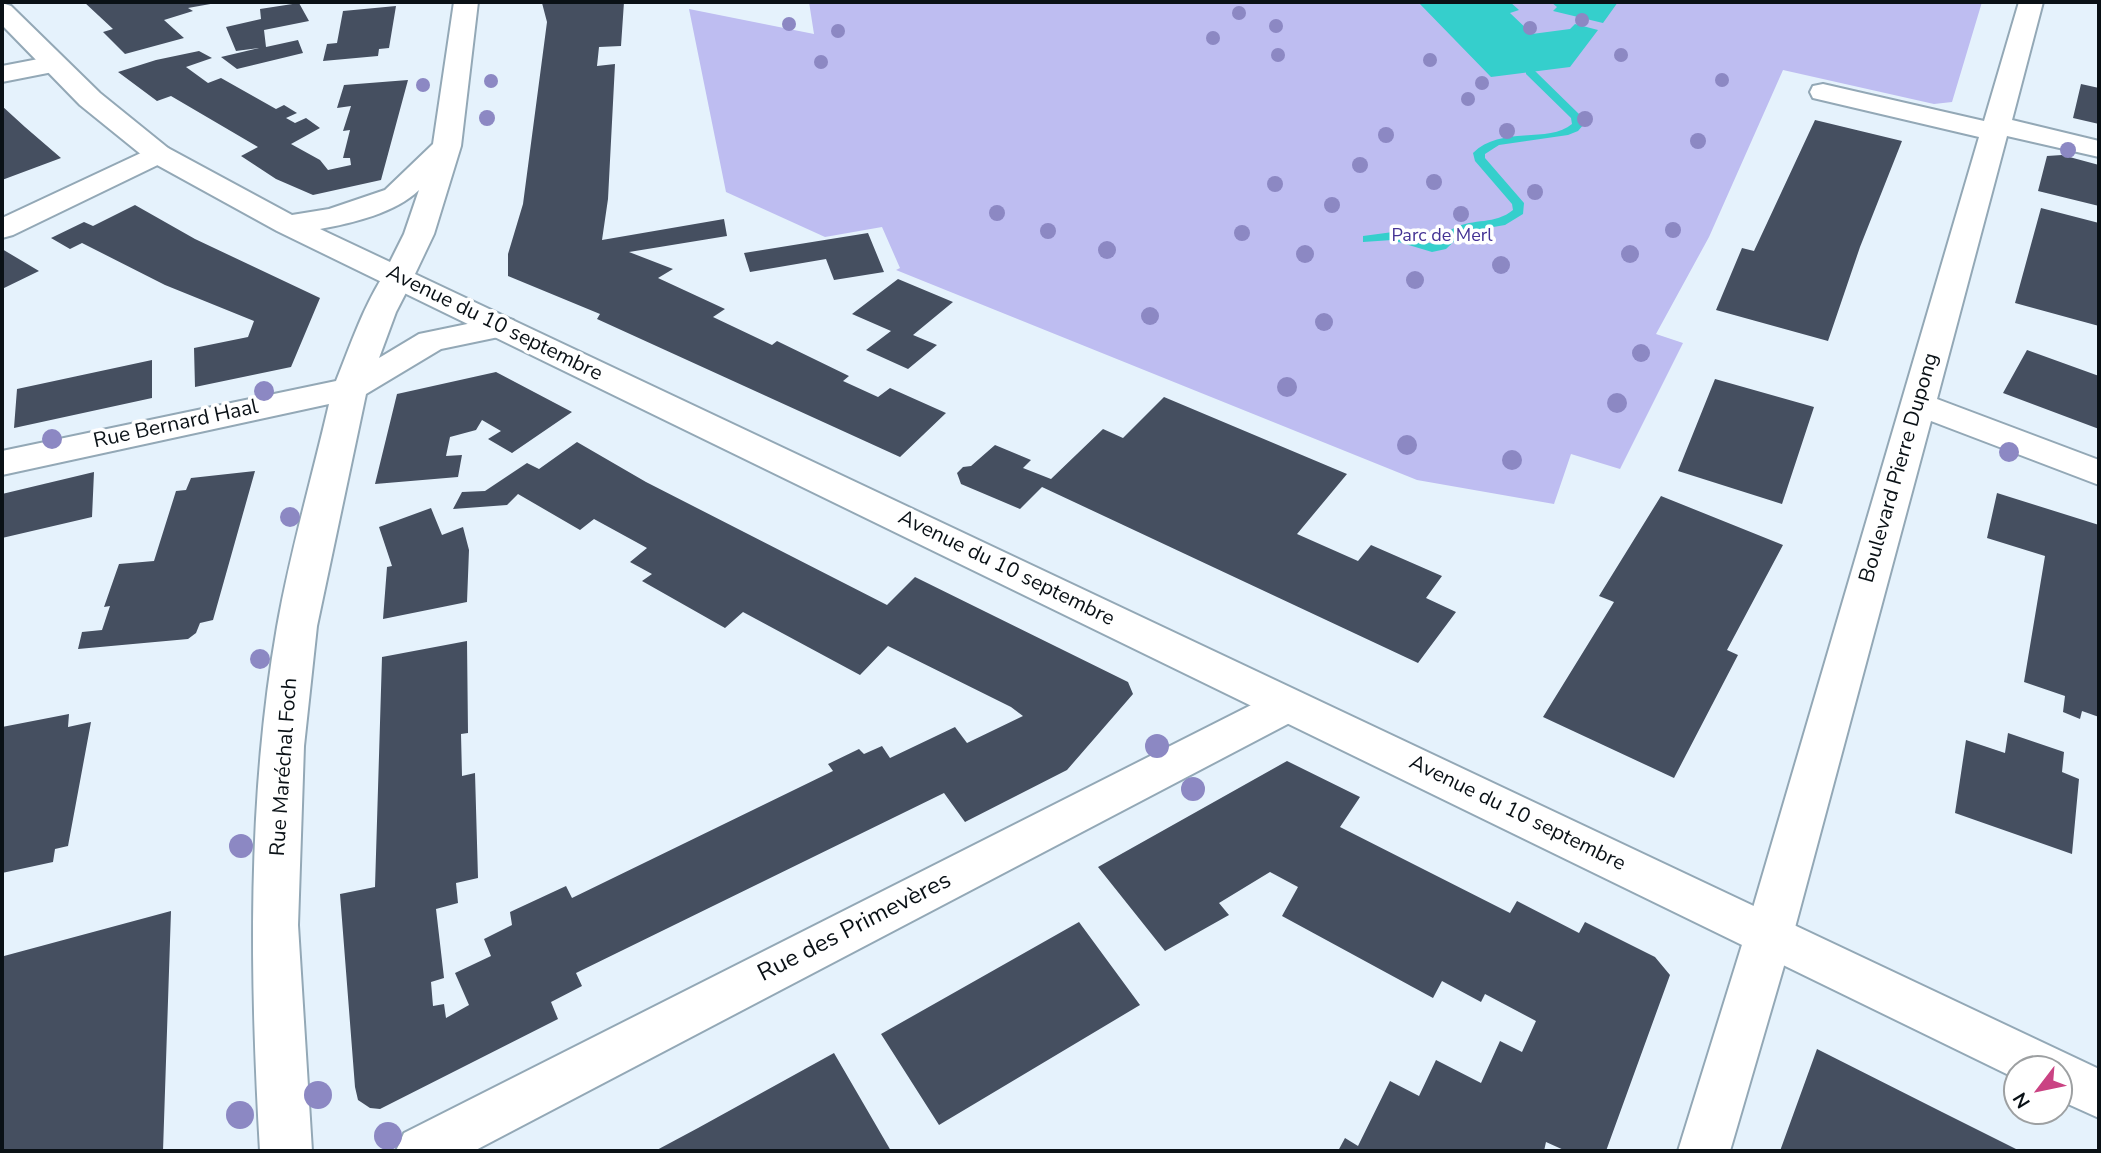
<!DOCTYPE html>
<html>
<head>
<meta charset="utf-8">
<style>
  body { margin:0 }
  #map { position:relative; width:2101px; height:1153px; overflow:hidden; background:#e5f2fc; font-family:"Nunito Sans",sans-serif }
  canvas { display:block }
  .frame { position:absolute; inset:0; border:4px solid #0a1116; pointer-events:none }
  .north { position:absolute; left:2003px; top:1055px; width:70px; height:70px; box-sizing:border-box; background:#fff; border:2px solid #9da0a2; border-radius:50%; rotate:238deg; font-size:19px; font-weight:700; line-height:28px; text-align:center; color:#0a1116 }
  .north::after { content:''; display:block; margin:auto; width:24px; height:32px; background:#ca4383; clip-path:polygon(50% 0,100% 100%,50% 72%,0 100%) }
</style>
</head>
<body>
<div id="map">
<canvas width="2101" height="1153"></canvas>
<div class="frame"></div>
<div class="north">N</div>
</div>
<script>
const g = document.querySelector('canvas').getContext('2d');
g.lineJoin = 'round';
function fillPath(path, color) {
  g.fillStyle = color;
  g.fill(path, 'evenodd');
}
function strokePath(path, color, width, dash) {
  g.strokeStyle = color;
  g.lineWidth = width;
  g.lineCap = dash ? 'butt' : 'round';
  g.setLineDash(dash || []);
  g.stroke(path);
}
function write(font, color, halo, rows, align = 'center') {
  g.font = font + ' "Nunito Sans",sans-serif';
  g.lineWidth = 7;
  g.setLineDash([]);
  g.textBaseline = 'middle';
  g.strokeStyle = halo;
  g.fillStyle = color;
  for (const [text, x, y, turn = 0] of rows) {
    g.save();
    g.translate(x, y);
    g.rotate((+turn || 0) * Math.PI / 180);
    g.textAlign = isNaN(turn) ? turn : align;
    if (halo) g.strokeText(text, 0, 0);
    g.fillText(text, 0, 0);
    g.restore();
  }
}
fillPath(new Path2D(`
  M809,2H1982L1952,102L1934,104L1783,70L1709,237L1656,334L1683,343L1620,469L1571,454L1554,504L1417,480L896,270L900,268L882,227L825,237L726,192L689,9L814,34Z`), '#bebdf1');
fillPath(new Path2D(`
  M1418,2H1510L1519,10L1510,13L1532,34L1570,29L1575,24L1598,30L1570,67L1491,77Z
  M1551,2H1618L1603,23L1553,11L1557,7Z`), '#35cfcc');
fillPath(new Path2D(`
  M1526,70H1534L1580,115L1584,124L1578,131L1568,135L1499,145L1485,154V158L1524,203L1523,214L1505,225L1464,232L1446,249L1432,252L1392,240L1363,242V236L1393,232L1433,244C1442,242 1446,232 1454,228C1474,218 1495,225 1513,210L1512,204L1475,161L1473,153C1501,125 1549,144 1572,124L1571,118L1526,74Z`), '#35cfcc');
fillPath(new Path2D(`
  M84,2H216V3L188,8L193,11L164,20L184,38L125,54L103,32L113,29Z
  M624,2L621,46L599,47L597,66L615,64L608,199L602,240L724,219L727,236L629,252L673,269L658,278L725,309L713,317L772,345L777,341L849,376L843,381L878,397L890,388L946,413L900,457L597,319L600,314L508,276V254L523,204L547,22L542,3Z
  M299,3L309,21L264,30L266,47L298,40L303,53L237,69L221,57L259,48L236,51L226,27L261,19L260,9Z
  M396,6L389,48L379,49L378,56L323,61L327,44L337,43L343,11Z
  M199,51L212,58L186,67L208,83L221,78L276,109L284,105L297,113L286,118L295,123L306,118L320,128L291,144L320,160L328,170L351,165L350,158H343L350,130L343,131L351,106L337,108L344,85L408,80L381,180L313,195L276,179L241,156L258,147L171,96L157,101L118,72L156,60Z
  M2081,84L2099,88V124L2073,118Z
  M2,106L25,127L61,158L2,180Z
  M1815,120L1902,141L1860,247L1828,341L1716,310L1742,248L1754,251Z
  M2062,155L2099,165V206L2038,191L2047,156Z
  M135,205L195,239L320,298L291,367L195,387L194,348L248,337L254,321L165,285L82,243L70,249L51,238L84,222L93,226Z
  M2041,208L2099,223V326L2015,303Z
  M868,233L884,272L834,280L826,259L750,272L744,253Z
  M2,249L39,271L2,289Z
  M898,279L953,302L913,335L937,345L908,369L866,350L891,331L852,314Z
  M2027,350L2099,376V429L2003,393Z
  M152,360V398L14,428L17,389Z
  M496,372L572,412L512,453L488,439L501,431L482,420L476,430L450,437L446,456L462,455L458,477L375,484L397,394Z
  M1715,379L1814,407L1782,504L1678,471Z
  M1164,397L1347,474L1297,534L1358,561L1371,545L1442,576L1426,598L1456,612L1418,663L1042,487L1020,509L961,484L957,473L963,467L971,466L995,445L1031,460L1023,468L1051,479L1103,429L1123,438Z
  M577,442L646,482L887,605L915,577L1128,682L1133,694L1067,770L965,822L944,793L576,973L582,986L551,1002L558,1019L380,1109L370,1108L358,1100L355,1087L340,894L375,887L382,657L467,641L468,733L461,734L462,776L475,773L478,878L456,883L458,903L436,909L444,978L431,982L433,1006L444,1004L446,1018L469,1005L455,973L491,956L484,939L512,925L510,912L566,886L572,898L833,771L828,764L859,749L864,754L882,746L890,758L955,727L967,743L1023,716L1011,707L888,646L860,675L743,612L725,628L642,581L652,574L630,562L647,548L594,519L580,530L518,494L507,505L453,509L462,492L485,491L527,463L539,469Z
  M255,471L213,620L200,623L196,633L188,639L78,649L82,632L102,630L110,606L104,607L119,564L154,561L176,491L186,490L191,478Z
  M94,472L92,517L2,538V494Z
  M1997,493L2099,525V717L2082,711L2080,719L2063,712L2065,696L2024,682L2045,556L1987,538Z
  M1661,496L1783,545L1727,650L1738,655L1674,778L1543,717L1614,602L1599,596Z
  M431,508L442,535L463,527L469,550L467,602L383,619L387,567L392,566L379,527Z
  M69,714L68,727L91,722L68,846L55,849L53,862L2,873V727Z
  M2008,733L2064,752L2062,772L2079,779L2072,854L1955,813L1966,740L2005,753Z
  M1287,761L1360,797L1340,827L1510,913L1517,901L1579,933L1585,922L1655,957L1670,975L1606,1151H1566L1546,1142L1544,1151H1338L1345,1138L1358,1146L1390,1081L1419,1096L1436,1060L1481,1083L1500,1041L1522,1052L1536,1021L1485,994L1481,1002L1442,981L1433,998L1282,916L1298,887L1270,872L1219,903L1229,915L1165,951L1098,867Z
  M171,911L163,1151H2L4,956Z
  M1079,922L1140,1005L939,1125L881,1034Z
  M1817,1049L1942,1112L2020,1151H1780Z
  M834,1053L891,1151H655L698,1128Z`), '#454f60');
const minor = new Path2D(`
  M2019,2H2043L2012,120L2099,141V157L2007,136L1937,399L2099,460V485L1931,421L1793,935L1730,1151H1678L1745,935L1979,137L1813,98L1810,92L1813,86L1823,84L1984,121Z
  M54,56L63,58L67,64L63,70L2,82V66Z
  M158,145L168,148L172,154L168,160L13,235L2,238V218Z
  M398,268L409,270L414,277L396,312L379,358L419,334L501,317L513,320L517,327L513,334L441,349L366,394L317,626L304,746L298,925L312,1151H260C250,977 247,799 277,627C290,552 312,478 329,404L2,475V451L336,381C351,344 364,304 387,270Z
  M1288,689L1303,694L1309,705L1303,716L474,1151H396L404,1133L1273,694Z`);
const major = new Path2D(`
  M454,2H478L461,146L434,234L415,274L2099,1069V1118L2059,1100V1069H2017V1079L277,231L148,160L80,105L2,25V3L11,6L100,93L168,148L292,215L329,209L385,190L433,144ZM419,190L404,234L390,262L320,229C353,223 395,213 419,190Z`);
strokePath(minor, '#93a8b6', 4);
strokePath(major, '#93a8b6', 4);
fillPath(minor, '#fff');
fillPath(major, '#fff');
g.fillStyle = '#8c88c3';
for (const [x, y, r] of [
  [1239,13,7],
  [1582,20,7],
  [789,24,7],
  [1276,26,7],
  [1530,28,7],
  [838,31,7],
  [1213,38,7],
  [1278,55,7],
  [1621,55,7],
  [1430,60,7],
  [821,62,7],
  [1722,80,7],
  [491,81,7],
  [1482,83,7],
  [423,85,7],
  [1468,99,7],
  [487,118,8],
  [1585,119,8],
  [1507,131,8],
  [1386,135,8],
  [1698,141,8],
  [2068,150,8],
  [1360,165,8],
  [1434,182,8],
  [1275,184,8],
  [1535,192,8],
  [1332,205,8],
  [997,213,8],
  [1461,214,8],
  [1673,230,8],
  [1048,231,8],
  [1242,233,8],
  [1107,250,9],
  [1305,254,9],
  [1630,254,9],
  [1501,265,9],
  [1415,280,9],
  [1150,316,9],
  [1324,322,9],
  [1641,353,9],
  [1287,387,10],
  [264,391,10],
  [1617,403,10],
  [52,439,10],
  [1407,445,10],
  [2009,452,10],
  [1512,460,10],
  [290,517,10],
  [260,659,10],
  [1157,746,12],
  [1193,789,12],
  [241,846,12],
  [318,1095,14],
  [240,1115,14],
  [388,1136,14]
]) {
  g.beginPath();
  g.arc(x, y, r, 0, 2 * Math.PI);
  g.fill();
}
write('18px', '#443294', '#fff', [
  ["Parc de Merl",1442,237]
]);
write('21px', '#0a1116', '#fff', [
  ["Avenue du 10 septembre",494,324,26],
  ["Rue Bernard Haal",176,425,-12],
  ["Boulevard Pierre Dupong",1900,468,-74],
  ["Avenue du 10 septembre",1006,569,26],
  ["Rue Maréchal Foch",285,767,-86],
  ["Avenue du 10 septembre",1517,814,26]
]);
write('24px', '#0a1116', '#fff', [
  ["Rue des Primevères",855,928,-27]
]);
</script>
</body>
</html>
